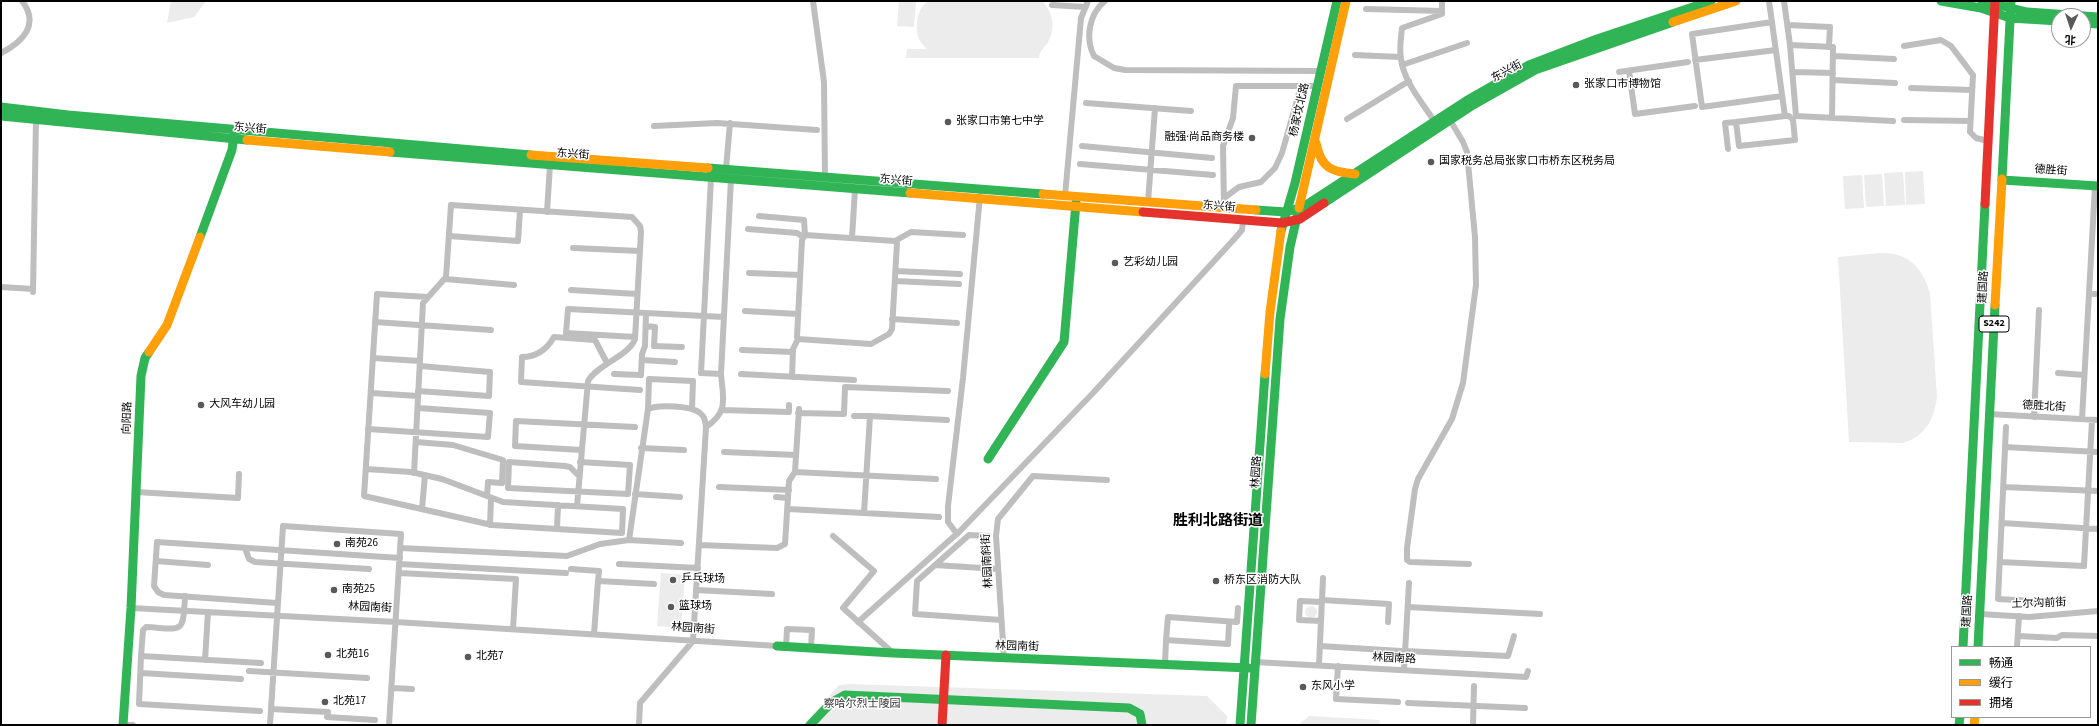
<!DOCTYPE html>
<html>
<head>
<meta charset="utf-8">
<style>
  body { margin:0 }
  #map { position:relative; width:2099px; height:726px; overflow:hidden; background:#fff; font-family:"Source Sans 3","Noto Sans SC",sans-serif }
  canvas { display:block }
  .frame { position:absolute; inset:0; border:2px solid #000; pointer-events:none }
  .legend { position:absolute; left:1951px; top:646px; width:140px; height:72px; box-sizing:border-box; background:#fff; border:1px solid #999; margin:0; padding:5px 7px; list-style:none; font-size:12px; color:#000 }
  .legend li { display:flex; align-items:center; gap:8px; height:20px }
  .legend b { width:20px; border:1px solid #999 }
  .north { position:absolute; left:2051px; top:8px; width:40px; height:40px; box-sizing:border-box; background:#fff; border:1px solid #999; border-radius:50%; rotate:183deg; font-size:11px; font-weight:700; line-height:16px; text-align:center; color:#000 }
  .north::after { content:''; display:block; margin:auto; width:14px; height:18px; background:#595959; clip-path:polygon(50% 0,100% 100%,50% 72%,0 100%) }
</style>
</head>
<body>
<div id="map">
<canvas width="2099" height="726"></canvas>
<div class="frame"></div>
<ul class="legend">
<li><b style="height:5px;background:#30b455"></b>畅通</li>
<li><b style="height:5px;background:#ff9f0a"></b>缓行</li>
<li><b style="height:5px;background:#e5322d"></b>拥堵</li>
</ul>
<div class="north">北</div>
</div>
<script>
const g = document.querySelector('canvas').getContext('2d');
g.lineJoin = 'round';
function fillPath(path, color) {
  g.fillStyle = color;
  g.fill(path, 'evenodd');
}
function strokePath(path, color, width, dash) {
  g.strokeStyle = color;
  g.lineWidth = width;
  g.lineCap = dash ? 'butt' : 'round';
  g.setLineDash(dash || []);
  g.stroke(path);
}
function write(font, color, halo, rows, align = 'center') {
  g.font = font + ' "Source Sans 3","Noto Sans SC",sans-serif';
  g.lineWidth = 3;
  g.setLineDash([]);
  g.textBaseline = 'middle';
  g.strokeStyle = halo;
  g.fillStyle = color;
  for (const [text, x, y, turn = 0] of rows) {
    g.save();
    g.translate(x, y);
    g.rotate((+turn || 0) * Math.PI / 180);
    g.textAlign = isNaN(turn) ? turn : align;
    if (halo) g.strokeText(text, 0, 0);
    g.fillText(text, 0, 0);
    g.restore();
  }
}
fillPath(new Path2D(`
  M171,1H206L194,17L167,23Z
  M899,1H916L914,27L897,26Z
  M928,1H1042C1053,12 1056,28 1048,42C1044,49 1040,49 1039,58H906L907,49H927C924,46 920,42 919,39C914,27 917,8 928,1Z
  M1923,171L1925,204L1906,205L1905,172Z
  M1903,172L1905,205L1886,206L1884,173Z
  M1882,174L1884,206L1866,207L1864,175Z
  M1862,175L1864,208L1845,209L1843,176Z
  M1880,253C1908,252 1922,267 1930,293L1937,397C1934,419 1926,436 1903,443L1849,442L1838,257Z
  M661,573L685,575L681,628L657,626Z
  M1305 612a6 6 0 1 1 12 0a6 6 0 1 1-12 0Z
  M850,684L1207,696L1227,716L1226,725H803L839,685Z
  M1309,716L1380,720L1379,725H1298Z`), '#ececec');
strokePath(new Path2D(`
  M813,1L824,82L825,177
  M1105,1C1089,14 1085,38 1094,56L1114,68L1125,70L1321,71
  M1769,1L1785,116
  M1784,1L1790,45L1833,47L1832,118
  M1052,5L1085,7
  M1366,9L1442,11
  M1772,22L1692,34L1702,107L1782,96
  M1788,25L1830,27L1829,47
  M1790,45L1796,116L1893,121
  M1904,46L1941,40L1951,46L1973,75L1970,132L1976,138L1988,141
  M1,53C23,42 40,24 22,1
  M1355,55L1400,57
  M1834,56L1894,59
  M1695,60L1776,50
  M1402,65L1467,43
  M1629,71L1635,114L1695,106
  M1619,72L1688,62
  M1793,72L1833,73
  M1833,80L1895,83
  M1911,88L1972,90
  M1086,103L1191,111
  M1785,116H1789L1793,120L1795,140L1739,146L1736,122Z
  M1347,119L1409,81
  M1450,120L1463,142L1467,152L1475,237L1476,285L1463,383L1452,419L1418,479L1415,489L1407,548V560L1410,562L1469,564
  M1904,120L1970,121
  M1434,121C1422,102 1404,82 1401,59C1399,49 1401,38 1402,28L1442,14V1
  M654,126L717,123L817,130
  M1082,146L1212,158
  M1728,149L1725,123L1736,122
  M1080,164L1213,175
  M726,169L730,123
  M711,178L701,373L721,374L731,179
  M1065,196L1081,18L1088,1
  M1224,198L1239,187L1261,182L1275,168L1282,153L1301,86
  M1148,202L1155,108
  M1224,207L1223,146L1233,118L1236,86H1317
  M547,212L550,165
  M759,216L804,220L805,235
  M748,229L797,233L803,237
  M805,235L895,241L897,243L892,329L889,334L871,344L798,339L797,337L802,240Z
  M449,236L518,241L520,210
  M852,238L855,189
  M895,241L911,232L963,235
  M573,248L640,251
  M896,271L960,274
  M749,273L800,275
  M445,279L514,285
  M895,281L959,284
  M1,287L33,289
  M571,290L637,294
  M33,292L36,120
  M2094,294H2098
  M745,311L798,314
  M892,319L957,323
  M375,322L491,330
  M646,326L655,327L654,346L682,347
  M635,337L566,333L568,309L724,317
  M742,350L793,352
  M373,358L420,361
  M642,360L675,362
  M607,363L595,340L554,337C547,349 536,357 522,357L521,382L640,390
  M2058,373L2084,375
  M614,374L641,375L642,354L645,346L646,313
  M741,374L854,380
  M792,377L793,349L798,339
  M418,391L489,396L490,372L420,366
  M371,393L418,396
  M648,409L649,379L693,381L692,409
  M722,410L789,412V405
  M798,413L844,414L845,387L948,391
  M1989,414L2098,420
  M854,416H870
  M2034,417L2039,310
  M2082,419L2095,186
  M2006,427L1998,599L2052,602
  M368,429L488,437L490,413L418,408
  M416,442L453,445L503,460L502,483L488,482L487,496
  M2005,447L2098,452
  M641,448L684,450
  M581,450L515,446L516,421L635,427
  M724,452L796,455
  M366,469L411,472L442,479L503,502L623,509L622,533L492,525L364,496L377,294L428,297
  M795,472L936,479
  M414,473L423,303L446,277L451,205L632,217L640,226L641,232L635,339C629,356 598,364 588,381L577,506
  M579,476L570,467L565,466L509,462L508,488L628,494L630,465L580,462
  M719,487L789,490
  M2004,487L2098,491
  M136,492L238,498L239,474
  M635,494L680,497
  M776,497L788,498
  M422,509L425,475
  M788,509L939,517
  M864,513L870,416L947,420
  M2002,523L2098,529
  M490,525L491,498
  M557,529L558,505
  M957,534L948,522V506L963,378L980,196
  M833,536L874,571L843,608L892,652
  M988,536L969,535L917,581L915,614L1001,620
  M629,540L681,543
  M699,545L777,548L785,544L789,481L795,472L799,409
  M245,548L249,559L255,562L369,569
  M400,548L567,556L600,544L629,540L648,409C658,404 692,406 700,413C705,417 705,421 706,427
  M156,561L208,565
  M2000,562L2084,566L2092,420
  M399,564L566,573
  M619,564L698,568
  M935,565L998,569
  M571,569L599,571L598,581
  M399,573L516,579L513,629
  M696,590L772,594
  M185,596C183,635 183,629 146,627L143,630L141,656L261,663
  M1322,600L1389,604L1388,622
  M277,603L164,595L158,592L154,586L157,542L400,558
  M1408,607L1540,614
  M131,608L396,622L777,646
  M1980,614L2029,617L2098,611
  M1321,621L1299,620L1300,601L1322,602
  M858,622L960,531L1093,393L1237,236L1242,230L1243,221
  M594,634L598,581L654,584
  M2018,636L2057,638L2062,635L2098,636
  M1166,640L1168,617L1237,622L1238,608
  M1320,646L1401,651
  M786,647L787,629L812,630L811,648
  M2017,647L2019,616
  M1405,651L1508,656L1514,636
  M141,656L139,704L260,711
  M1004,658L996,536L998,519L1033,476L1107,480
  M205,660L208,612
  M1255,662L1526,677L1528,671
  M1165,665L1166,640L1228,644L1229,626
  M1319,665L1323,578
  M1338,666L1336,699L1398,702
  M1404,670L1409,583
  M249,671L367,678
  M141,673L241,679
  M392,688L412,689
  M1408,703L1525,708
  M271,709L328,712L327,717L375,720
  M123,725H133
  M270,725L283,526L401,534L389,725
  M639,725L640,703L693,641L706,427C729,412 723,398 721,374
  M1473,725L1474,686`), '#bebebe', 6);
strokePath(new Path2D(`
  M1941,1L1981,8L2010,18L2059,21
  M1982,1L2027,12L2098,17
  M2083,23L2098,24
  M1,107L68,115L531,155
  M1,116L247,140
  M390,152L910,193
  M708,168L1043,194
  M2002,179L2011,1
  M2002,180L2098,186
  M1324,203L1473,105L1535,70L1673,22
  M1256,210L1286,212L1303,207L1466,101L1529,65L1597,39L1711,1
  M1281,231L1295,183L1337,1
  M200,237L232,150L234,133
  M988,459L1064,342L1076,203
  M777,646L893,653L1249,668
  M1963,647L1985,204
  M1978,647L1995,305
  M123,725L131,608L141,376L145,358L149,352
  M810,725L831,703L845,695L1129,708L1140,714L1142,725
  M1240,725L1265,374
  M1251,725L1280,319L1290,247L1299,208
  M1959,725L1960,717`), '#30b455', 9);
strokePath(new Path2D(`
  M1673,22L1736,1
  M247,140L390,152
  M1316,143C1321,168 1331,172 1355,174
  M531,155L708,168
  M910,193L1143,212
  M1043,194L1256,210
  M1299,208L1346,1
  M1995,305L2002,179
  M149,352L167,325L200,237
  M1265,374L1270,312L1281,231
  M1974,725L1975,717`), '#ff9f0a', 9);
strokePath(new Path2D(`
  M1985,204L1995,1
  M1143,212L1282,223L1300,219L1324,203
  M942,725L946,655`), '#e5322d', 9);
for (const [x, y, r, color] of [
  [1576,85,4,"#595959"],
  [948,122,4,"#595959"],
  [1252,138,4,"#595959"],
  [1431,162,4,"#595959"],
  [1115,263,4,"#595959"],
  [201,405,4,"#595959"],
  [337,544,4,"#595959"],
  [673,580,4,"#595959"],
  [1216,581,4,"#595959"],
  [334,590,4,"#595959"],
  [671,607,4,"#595959"],
  [328,655,4,"#595959"],
  [468,657,4,"#595959"],
  [1303,687,4,"#595959"],
  [325,702,4,"#595959"]
]) {
  const dot = new Path2D();
  dot.arc(x, y, r, 0, 2 * Math.PI);
  g.fillStyle = color;
  g.fill(dot);
  strokePath(dot, '#fff', 1.5);
}
for (const [x, y, w] of [
  [1994,324,30]
]) {
  const box = new Path2D();
  box.roundRect(x - w / 2, y - 8, w, 16, 3);
  g.fillStyle = '#fff';
  g.fill(box);
  strokePath(box, '#000', 1);
}
write('bold 10px', '#000', null, [
  ["S242",1994,324]
]);
write('11px', '#000', '#fff', [
  ["东兴街",1507,72,-29],
  ["杨家坟北路",1300,110,-77],
  ["东兴街",250,129,5],
  ["东兴街",573,155,4],
  ["德胜街",2051,171,4],
  ["东兴街",896,181,5],
  ["东兴街",1219,207,5],
  ["建国路",1984,287,-87],
  ["德胜北街",2044,407,3],
  ["向阳路",128,418,-88],
  ["林园路",1257,472,-86],
  ["林园南斜街",988,561,-93],
  ["土尔沟前街",2039,604,-2],
  ["林园南街",370,608,3],
  ["建国路",1968,611,-87],
  ["林园南街",693,629,4],
  ["林园南街",1017,647,2],
  ["林园南路",1394,659,3]
]);
write('11px', '#000', '#fff', [
  ["张家口市博物馆",1584,85],
  ["张家口市第七中学",956,122],
  ["融强·尚品商务楼",1244,138,"right"],
  ["国家税务总局张家口市桥东区税务局",1439,162],
  ["艺彩幼儿园",1123,263],
  ["大风车幼儿园",209,405],
  ["南苑26",345,544],
  ["乒乓球场",681,580],
  ["桥东区消防大队",1224,581],
  ["南苑25",342,590],
  ["篮球场",679,607],
  ["北苑16",336,655],
  ["北苑7",476,657],
  ["东风小学",1311,687],
  ["北苑17",333,702]
], 'left');
write('11px', '#333', '#fff', [
  ["察哈尔烈士陵园",862,705]
]);
write('bold 15px', '#000', '#fff', [
  ["胜利北路街道",1218,522]
]);
</script>
</body>
</html>
